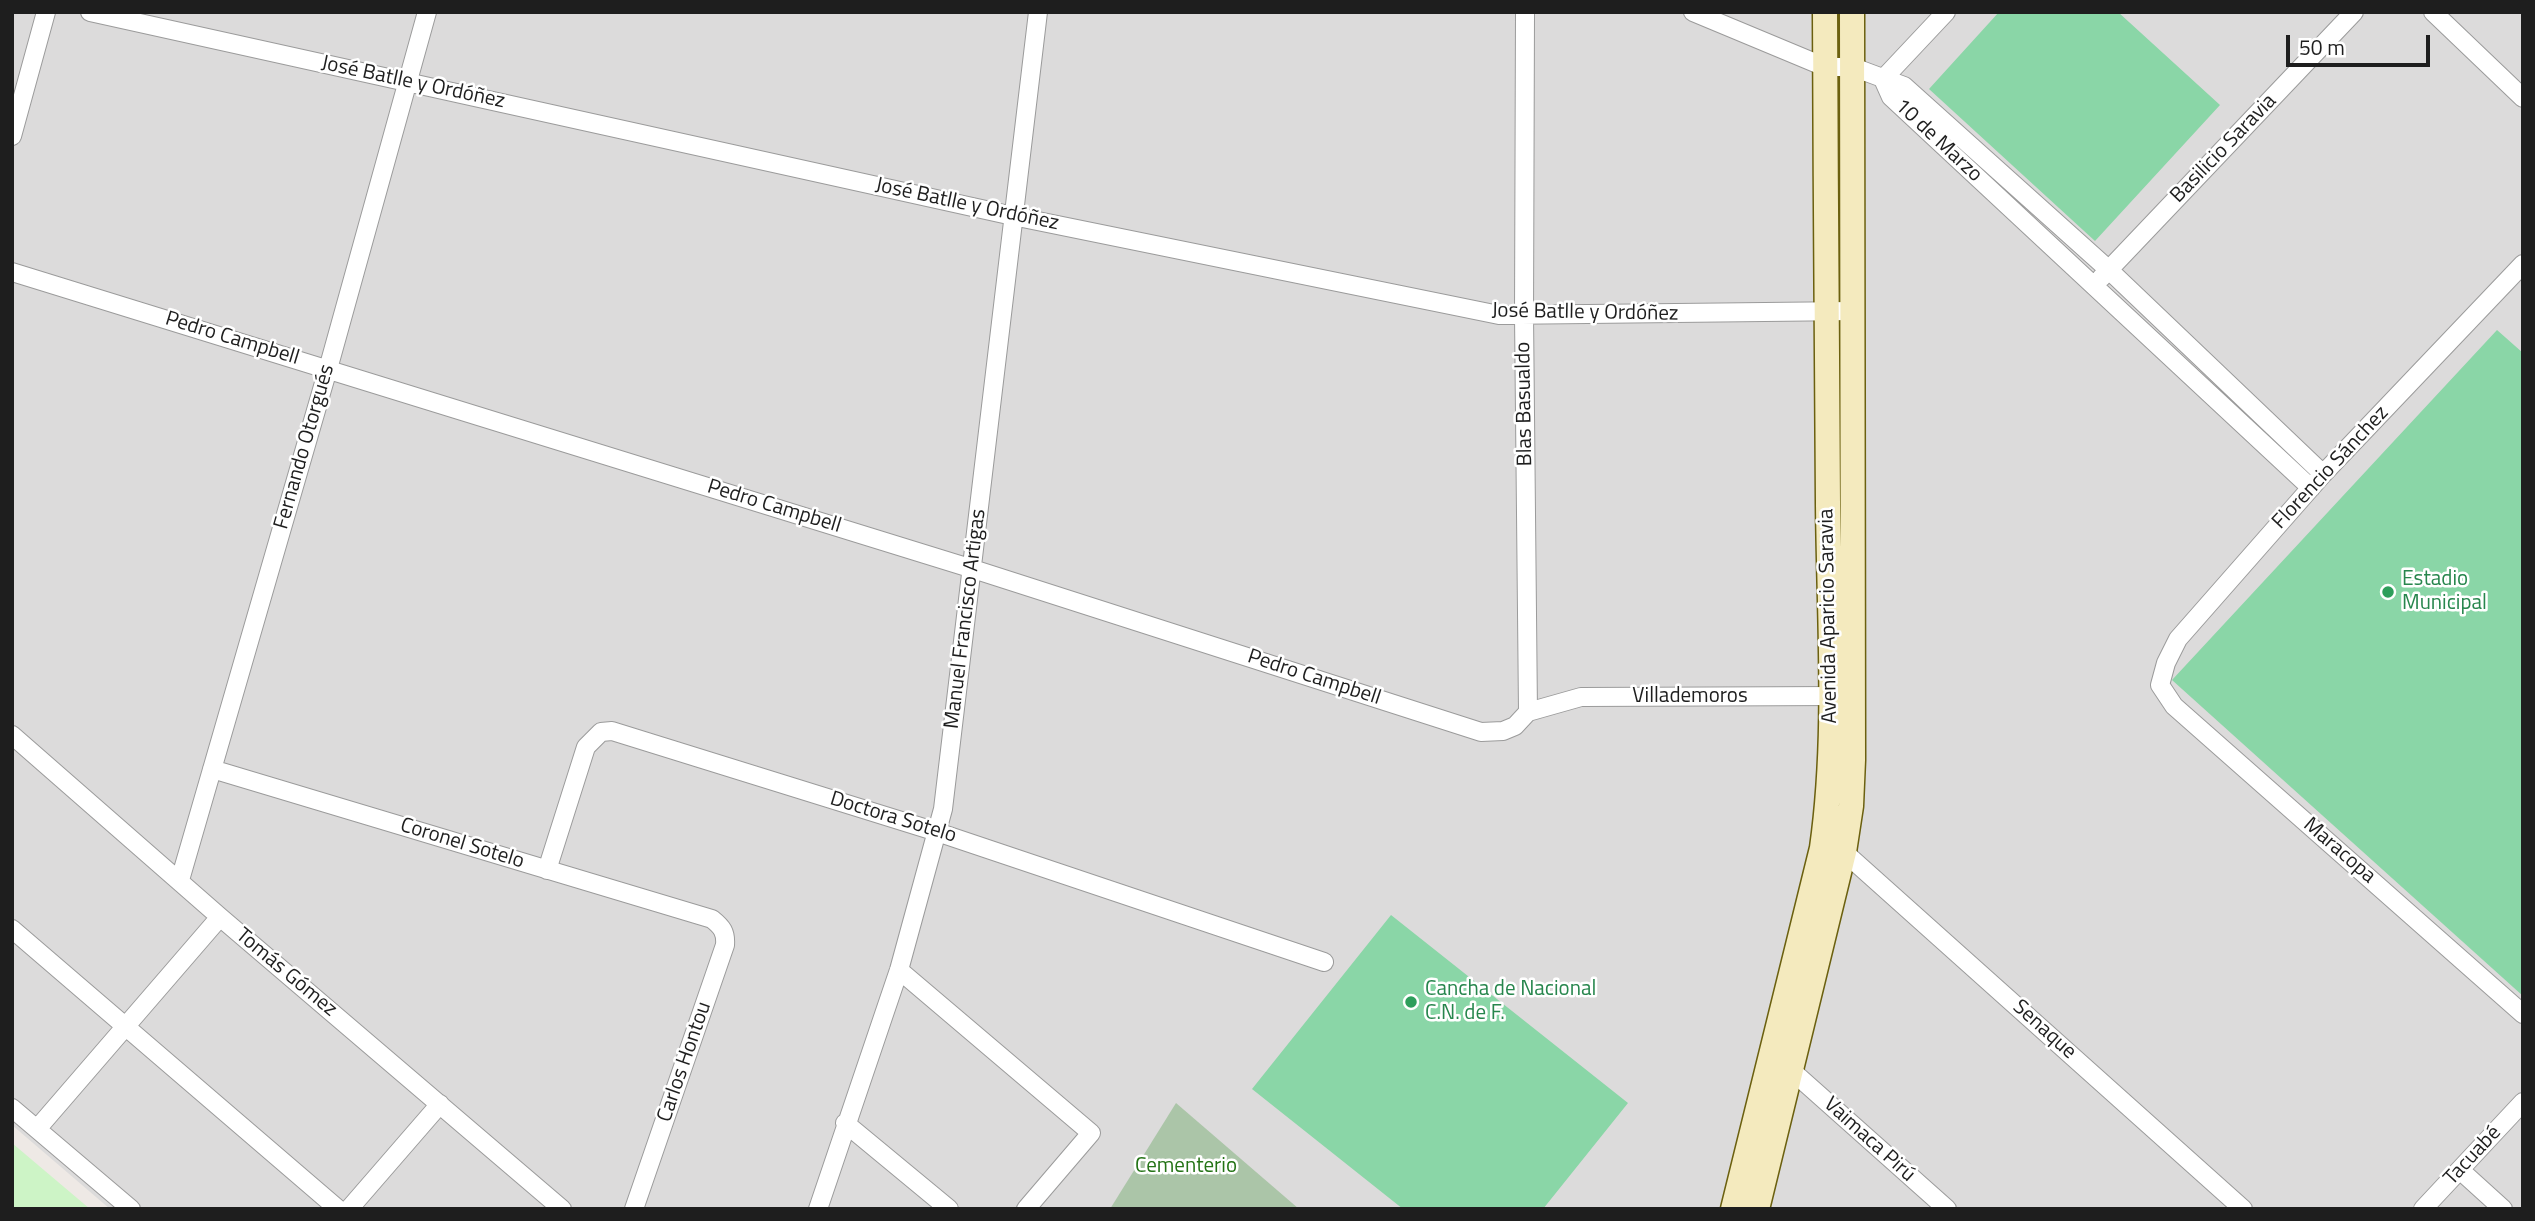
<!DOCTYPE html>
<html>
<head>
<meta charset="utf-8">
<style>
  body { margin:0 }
  #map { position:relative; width:2535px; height:1221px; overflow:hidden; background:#eee9e5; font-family:"Titillium Web",sans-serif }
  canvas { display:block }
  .frame { position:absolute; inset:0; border:14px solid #1e1e1e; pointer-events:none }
  .scale { position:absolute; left:2286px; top:35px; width:144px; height:32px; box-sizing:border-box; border:4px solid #1e1e1e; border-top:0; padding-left:9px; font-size:21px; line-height:24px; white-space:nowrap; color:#1e1e1e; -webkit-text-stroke:5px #fff; paint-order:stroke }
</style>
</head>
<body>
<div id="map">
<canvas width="2535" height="1221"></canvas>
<div class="frame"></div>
<div class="scale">50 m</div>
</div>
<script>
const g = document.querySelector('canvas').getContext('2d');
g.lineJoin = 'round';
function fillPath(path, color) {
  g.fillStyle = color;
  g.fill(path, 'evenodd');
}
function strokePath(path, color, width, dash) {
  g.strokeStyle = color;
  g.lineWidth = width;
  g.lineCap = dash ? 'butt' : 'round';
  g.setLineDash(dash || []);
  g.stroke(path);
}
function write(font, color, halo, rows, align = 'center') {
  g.font = font + ' "Titillium Web",sans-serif';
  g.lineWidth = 5;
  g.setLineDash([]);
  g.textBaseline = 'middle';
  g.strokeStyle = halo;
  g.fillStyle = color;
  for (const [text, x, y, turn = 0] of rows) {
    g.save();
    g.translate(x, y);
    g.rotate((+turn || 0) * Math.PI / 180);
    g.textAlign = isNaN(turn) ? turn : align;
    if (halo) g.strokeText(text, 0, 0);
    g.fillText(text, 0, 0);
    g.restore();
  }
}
fillPath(new Path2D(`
  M12,12H2523V1209H110L12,1125Z`), '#dcdbdb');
fillPath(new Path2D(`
  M1176,1103L1299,1209H1110Z`), '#abc5a8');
fillPath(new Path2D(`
  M12,1143L90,1209H12Z`), '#cdf4c6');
fillPath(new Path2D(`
  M1999,12H2118L2220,105L2095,241L1929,89Z
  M2497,330L2523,353V996L2172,680Z
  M1391,915L1628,1103L1543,1209H1403L1252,1089Z`), '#8ad6a7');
const street = new Path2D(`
  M90,12L1013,216L1499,315L1853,311
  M1525,12L1524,315L1528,712
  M1693,12L1825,67H1853L1904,86L2109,270L2323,474
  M2433,12L2523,98
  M1883,79L1891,97L2311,488
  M1883,79L1946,12
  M12,136L46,12
  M2523,264L2323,474L2178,639L2166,663L2160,685L2174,706L2523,1014
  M12,272L973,569L1481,732L1503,731L1515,726L1528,712L1581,697L1840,696
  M2101,278L2354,12
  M12,735L220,917L562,1209
  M212,769L712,919C722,927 726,932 725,945L634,1209
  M1844,852L2243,1209
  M547,870L586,747L601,732L612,731L937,832L1324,962
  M180,880L328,369L427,12
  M12,929L338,1209
  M899,970L1091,1133L1026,1209
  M1792,1071L1947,1209
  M12,1108L131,1209
  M845,1123L949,1209
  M37,1129L220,917
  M2460,1170L2503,1209
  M349,1209L440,1104
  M818,1209L899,970L943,809L1038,12
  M2423,1209L2523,1102`);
const secondary = new Path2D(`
  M1733,1209L1822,848C1838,735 1829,618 1828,504C1826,340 1826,176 1825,12
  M1757,1209L1844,852L1851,806L1853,760L1852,12`);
strokePath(street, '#9b9b9b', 20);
strokePath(secondary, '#6b600f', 27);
strokePath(street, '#fff', 18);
strokePath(secondary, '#f4eabe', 24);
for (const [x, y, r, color] of [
  [2388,592,7,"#2e9e5b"],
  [1411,1002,7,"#2e9e5b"]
]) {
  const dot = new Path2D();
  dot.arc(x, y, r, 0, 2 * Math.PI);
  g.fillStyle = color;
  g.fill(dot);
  strokePath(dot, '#fff', 2.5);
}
write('21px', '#1e1e1e', '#fff', [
  ["José Batlle y Ordóñez",413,83,12],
  ["10 de Marzo",1938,141,43],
  ["Basilicio Saravia",2224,149,-46],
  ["José Batlle y Ordóñez",967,205,12],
  ["José Batlle y Ordóñez",1585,313,1],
  ["Pedro Campbell",232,339,17],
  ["Blas Basualdo",1525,404,-91],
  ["Fernando Otorgués",305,447,-74],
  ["Florencio Sánchez",2331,468,-47],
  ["Pedro Campbell",774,507,17],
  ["Avenida Aparicio Saravia",1829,616,-91],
  ["Manuel Francisco Artigas",966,619,-83],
  ["Pedro Campbell",1314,678,18],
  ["Villademoros",1690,697],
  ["Doctora Sotelo",893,818,17],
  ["Coronel Sotelo",462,844,17],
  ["Maracopa",2339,851,41],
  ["Tomás Gómez",286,973,40],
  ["Senaque",2044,1030,42],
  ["Carlos Hontou",685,1062,-71],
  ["Vaimaca Pirú",1869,1140,42],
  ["Tacuabé",2473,1156,-47]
]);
write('21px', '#27864d', '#fff', [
  ["Estadio",2402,580],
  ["Municipal",2402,604],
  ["Cancha de Nacional",1425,990],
  ["C.N. de F.",1425,1014]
], 'left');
write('21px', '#247316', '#fff', [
  ["Cementerio",1186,1167]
]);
</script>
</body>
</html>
